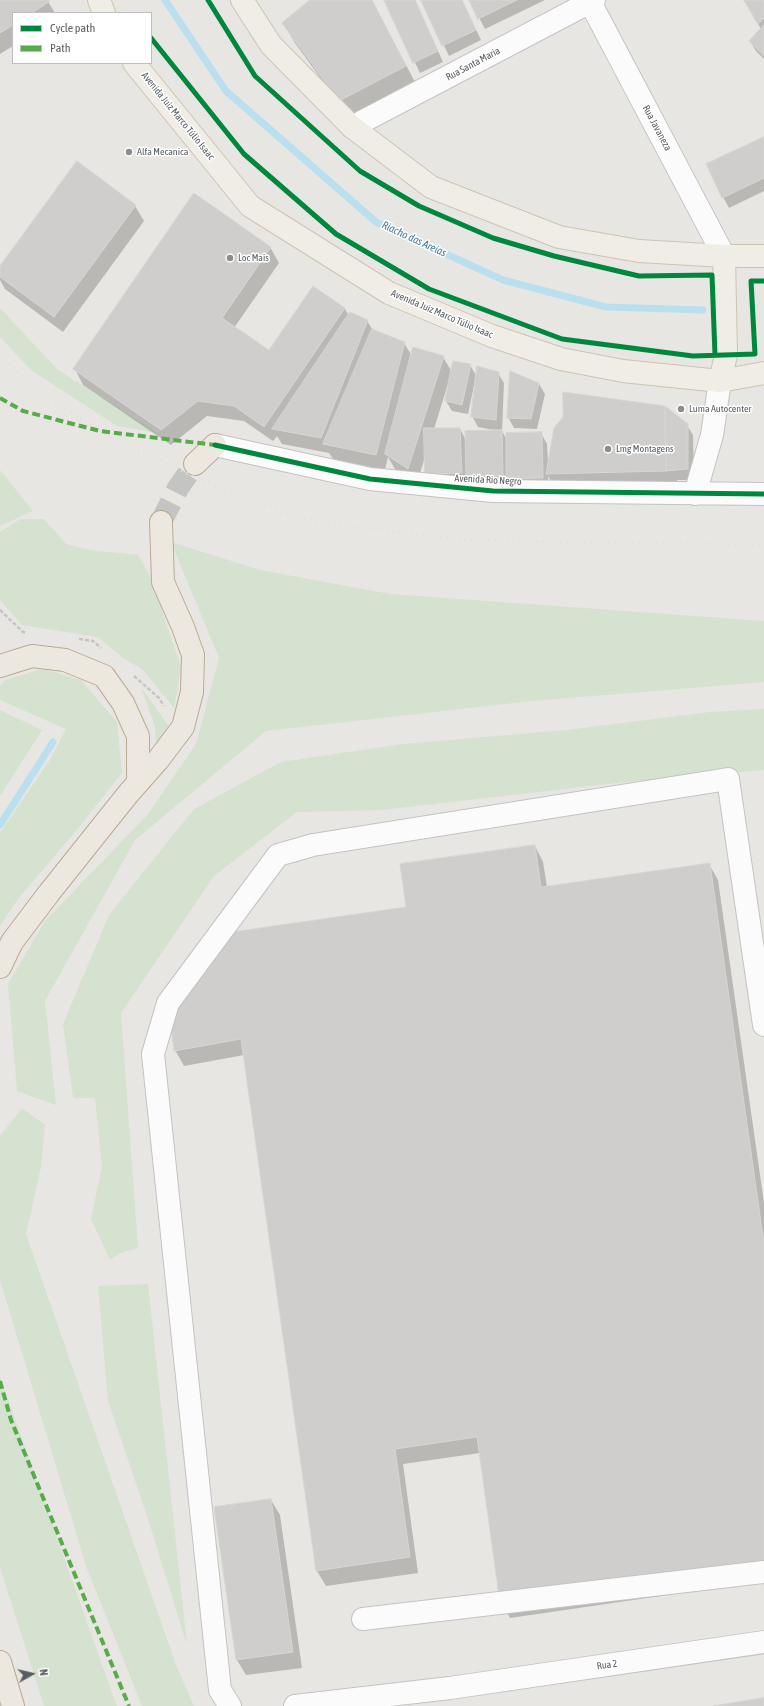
<!DOCTYPE html>
<html>
<head>
<meta charset="utf-8">
<style>
  body { margin:0 }
  #map { position:relative; width:764px; height:1706px; overflow:hidden; background:#e8e6e2; font-family:"Asap Condensed",sans-serif }
  canvas { display:block }
  .legend { position:absolute; left:12px; top:12px; width:140px; height:52px; box-sizing:border-box; background:#fff; border:1px solid #bdbebf; margin:0; padding:5px 7px; list-style:none; font-size:12px; color:#595d60 }
  .legend li { display:flex; align-items:center; gap:8px; height:20px }
  .legend b { width:20px; border:1px solid #bdbebf }
  .north { position:absolute; left:12px; top:1654px; width:40px; height:40px; -webkit-text-stroke:3px #fff; paint-order:stroke; rotate:82deg; font-size:11px; font-weight:700; line-height:16px; text-align:center; color:#595d60 }
  .north::after { content:''; display:block; margin:auto; width:14px; height:18px; background:#595d60; clip-path:polygon(50% 0,100% 100%,50% 72%,0 100%) }
</style>
</head>
<body>
<div id="map">
<canvas width="764" height="1706"></canvas>
<ul class="legend">
<li><b style="height:5px;background:#00873e"></b>Cycle path</li>
<li><b style="height:5px;background:#58ab4b"></b>Path</li>
</ul>
<div class="north">N</div>
</div>
<script>
const g = document.querySelector('canvas').getContext('2d');
g.lineJoin = 'round';
function fillPath(path, color) {
  g.fillStyle = color;
  g.fill(path, 'evenodd');
}
function strokePath(path, color, width, dash) {
  g.strokeStyle = color;
  g.lineWidth = width;
  g.lineCap = dash ? 'butt' : 'round';
  g.setLineDash(dash || []);
  g.stroke(path);
}
function write(font, color, halo, rows, align = 'center') {
  g.font = font + ' "Asap Condensed",sans-serif';
  g.lineWidth = 3;
  g.setLineDash([]);
  g.textBaseline = 'middle';
  g.strokeStyle = halo;
  g.fillStyle = color;
  for (const [text, x, y, turn = 0] of rows) {
    g.save();
    g.translate(x, y);
    g.rotate((+turn || 0) * Math.PI / 180);
    g.textAlign = isNaN(turn) ? turn : align;
    if (halo) g.strokeText(text, 0, 0);
    g.fillText(text, 0, 0);
    g.restore();
  }
}
fillPath(new Path2D(`
  M0,308L58,370L157,433L117,426L31,370L0,337Z
  M0,470L33,511L0,526Z
  M20,519H44L66,544L90,550L138,555L151,578L181,667L174,708L142,669L123,658L98,637L22,625L0,600V532Z
  M171,542L260,570L390,594L764,621V682L532,701L266,731L135,840L45,1001L56,1105L17,1091L8,984L45,921L148,814L196,744L219,658Z
  M43,669L81,680L117,722L122,773L76,831L18,899L0,926V833L51,758L66,729L0,700V686L5,680Z
  M141,687L170,728L157,756L155,727Z
  M764,709V770L626,782L381,810L297,812L214,876L121,1013L138,1248L120,1253L110,1260L91,1219L102,1167L95,1098H73L63,1024L109,915L194,809L281,762L402,744L567,730L710,712Z
  M0,710L42,730L0,796Z
  M22,1108L45,1125L41,1167L26,1234L176,1665L194,1706H142L86,1566L0,1280V1136Z
  M148,1284L187,1645L147,1516L108,1401L98,1286Z
  M0,1377L115,1701L117,1706H44L0,1567Z`), '#d4e2cf');
fillPath(new Path2D(`
  M0,0H47L55,13H13V46L0,54Z
  M312,0H372L417,86L351,120L295,43L283,23Z
  M385,0H415L443,62L420,73Z
  M422,0H462L481,40L449,56Z
  M470,0H545L485,29Z
  M745,0H764V59L756,51L750,41L761,29Z
  M764,138V191L729,208L723,197Z
  M135,206L144,221L63,332L5,289L0,280V268Z
  M270,247L279,263L234,328L269,352L313,287L345,309L349,316L367,321L373,330L404,343L412,356L443,357L452,372L470,365L477,377L498,373L504,383L502,431L507,440L541,433L547,444L548,462L687,425L693,435L694,480H677V490L558,493L548,476L549,488L513,489L508,480V486H473L467,475V483L432,484L425,457L417,483L395,469L388,457L385,470L333,459L329,453L282,444L277,436L273,441L244,421L207,416L171,445L83,385L75,369ZM475,381H476L472,416L478,427L500,431L466,440L460,429H434L447,387L449,388L446,401L452,411L468,414Z
  M539,384L545,394L537,429L514,428L508,417Z
  M535,846L543,862L547,887L709,864L718,880L764,1203V1581L510,1618L501,1602L480,1453L403,1464L418,1573L326,1586L317,1571L244,1055L184,1066L175,1050L407,908Z
  M271,1500L280,1515L302,1668L246,1675L237,1660L216,1508Z`), '#0003');
strokePath(new Path2D(`
  M165,0L226,91L376,222L503,280L606,307L703,310
  M0,825L53,742`), '#badfef', 7);
const building = new Path2D(`
  M0,0H48L50,1L32,13H13V25L0,33Z
  M310,0H372L406,66L339,101L282,23Z
  M384,0H415L438,51L413,63Z
  M421,0H462L476,30L442,46Z
  M469,0H517L478,19Z
  M744,0H764V18L758,24Z
  M764,25V56L749,41Z
  M764,137V178L722,198L706,164Z
  M77,161L136,205L54,317L0,277V266Z
  M194,193L271,247L222,318L269,350L313,286L345,308L264,427L234,406L198,401L161,430L73,369Z
  M350,312L368,320L321,438L272,429Z
  M372,329L405,342L376,455L323,444Z
  M413,347L444,356L408,469L385,454Z
  M453,361L471,364L462,405L445,401Z
  M477,366L499,372L496,420L471,417Z
  M510,371L539,383L531,419L507,418Z
  M563,392L665,406L666,471L546,474L554,428L563,417Z
  M665,406L688,424V469L666,471Z
  M424,428H460L462,473L425,474Z
  M502,430L503,476H466L465,431Z
  M542,432L543,478L506,479V433Z
  M535,845L541,887L710,863L764,1244V1565L500,1603L477,1437L395,1449L410,1557L316,1571L241,1039L174,1051L170,1019L225,933L406,907L400,864Z
  M271,1499L293,1652L236,1660L214,1507Z
  M764,1698V1706H713Z`);
fillPath(building, '#d0cecc');
strokePath(building, '#d7d5d2', 1);
strokePath(new Path2D(`
  M161,522L178,488L195,464`), '#c4c4c2', 22, [22, 11]);
const minor = new Path2D(`
  M589,0L724,256
  M352,127L594,0
  M215,445L370,479L493,491L764,494
  M695,494L712,435L720,381
  M363,1619L764,1572
  M230,1706L220,1690L153,1054L168,1003L278,855L313,845L728,779L764,1025
  M295,1706L450,1688L764,1642`);
const major = new Path2D(`
  M99,0L104,13
  M242,0L271,45L352,127L431,187L559,237L639,251L724,256H764
  M134,63L250,206L389,293L492,336L561,359L623,371L720,381L764,373
  M720,381L726,355L724,256`);
const highway = new Path2D(`
  M195,464L215,445
  M0,666L32,656L65,660L104,676L123,703L138,736V782
  M0,967L12,942L49,893L128,794L158,760L183,727L192,692L193,655L183,627L163,582L161,522
  M0,1662L13,1706`);
strokePath(minor, '#c4c3c3', 24);
strokePath(major, '#cdc3b3', 24);
strokePath(highway, '#baaa94', 24);
strokePath(new Path2D(`
  M0,610L23,632L27,633
  M79,639L93,641L101,648
  M134,676L159,698L164,706`), '#c2c6c4', 2.5, [4, 2]);
strokePath(minor, '#fcfbfb', 22);
strokePath(major, '#f0ede6', 22);
strokePath(highway, '#ece8df', 22);
strokePath(new Path2D(`
  M0,356L44,395L110,437L212,485L302,519L459,540L764,545`), '#e0e0df', 3, [1, 5]);
strokePath(new Path2D(`
  M0,398L23,411L100,431L215,445
  M0,1381L11,1420L129,1706`), '#58ab4b', 4, [8, 4]);
strokePath(new Path2D(`
  M208,0L255,76L360,171L419,206L493,238L554,256L639,276L712,275L715,355
  M151,38L244,154L336,234L429,289L562,339L693,356L755,354L751,281H764
  M215,445L370,479L493,491L764,494`), '#00873e', 5);
for (const [x, y, r, color] of [
  [129,152,4,"#8b8d8e"],
  [230,258,4,"#8b8d8e"],
  [681,409,4,"#8b8d8e"],
  [608,449,4,"#8b8d8e"]
]) {
  const dot = new Path2D();
  dot.arc(x, y, r, 0, 2 * Math.PI);
  g.fillStyle = color;
  g.fill(dot);
  strokePath(dot, '#fff', 1.5);
}
write('10px', '#595d60', '#fff', [
  ["Rua Santa Maria",473,64,-28],
  ["Avenida Juiz Marco Túlio Isaac",178,116,51],
  ["Rua Javaneza",657,128,62],
  ["Avenida Juiz Marco Túlio Isaac",442,314,23],
  ["Avenida Rio Negro",488,480,3],
  ["Rua 2",607,1665,-8]
]);
write('10px', '#595d60', '#fff', [
  ["Alfa Mecanica",137,152],
  ["Loc Mais",238,258],
  ["Luma Autocenter",689,409],
  ["Lmg Montagens",616,449]
], 'left');
write('italic 11px', '#457a9b', '#fff', [
  ["Riacho das Areias",414,239,25]
]);
</script>
</body>
</html>
